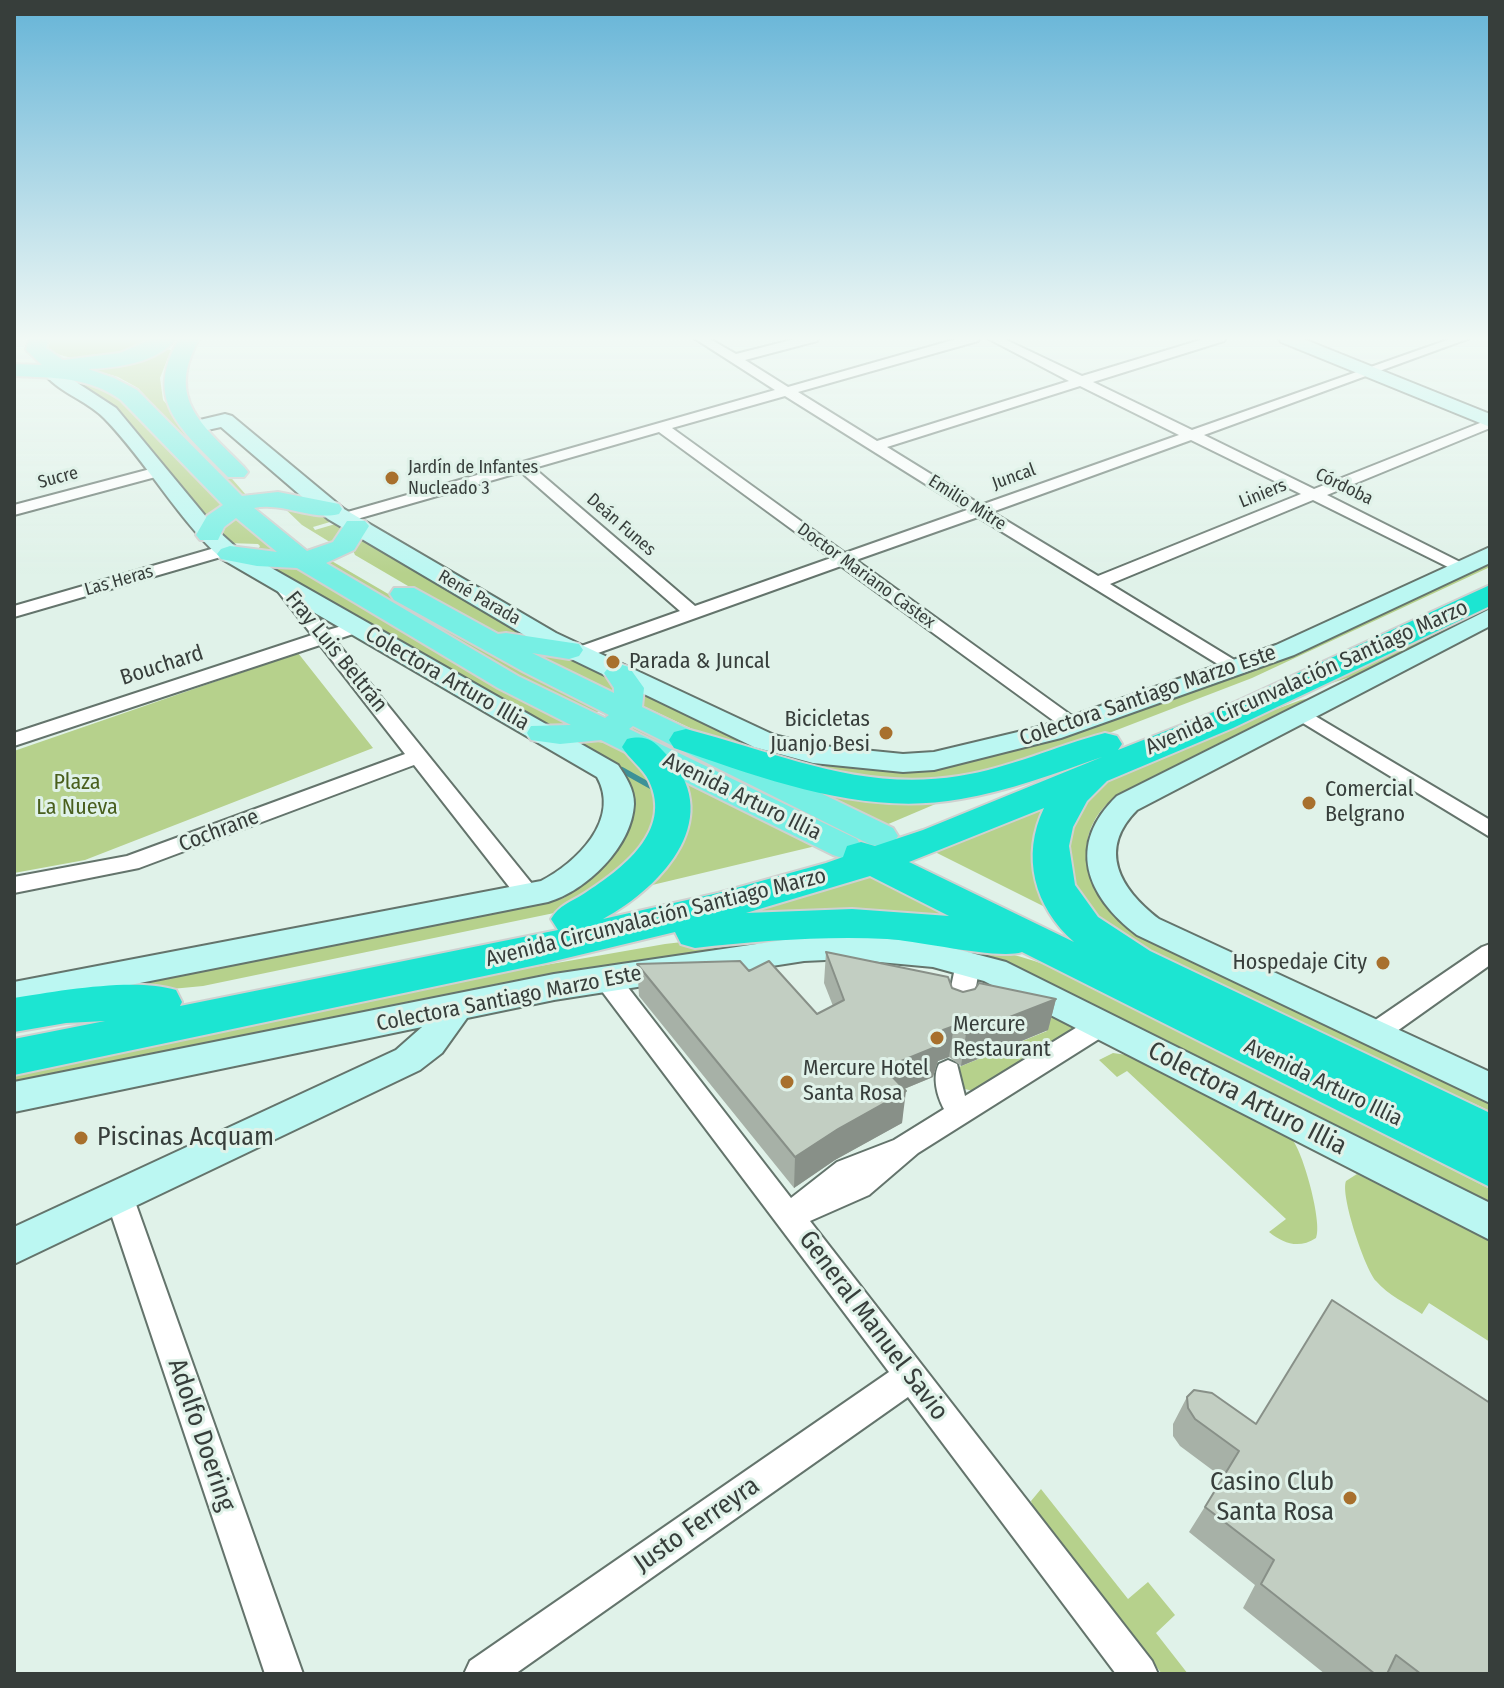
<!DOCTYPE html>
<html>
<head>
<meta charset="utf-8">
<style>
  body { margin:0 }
  #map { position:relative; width:1504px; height:1688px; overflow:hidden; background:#e0f2e9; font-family:"Fira Sans Condensed",sans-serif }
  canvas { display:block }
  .frame { position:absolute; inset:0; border:16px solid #373e3b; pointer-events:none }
</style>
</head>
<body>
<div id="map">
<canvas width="1504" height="1688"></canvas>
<div class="frame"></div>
</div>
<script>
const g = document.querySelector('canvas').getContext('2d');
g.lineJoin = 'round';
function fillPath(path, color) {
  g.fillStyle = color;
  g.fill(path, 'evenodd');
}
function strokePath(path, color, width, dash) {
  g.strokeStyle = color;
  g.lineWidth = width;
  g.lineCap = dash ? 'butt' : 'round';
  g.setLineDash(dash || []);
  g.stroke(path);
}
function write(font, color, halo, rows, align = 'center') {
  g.font = font + ' "Fira Sans Condensed",sans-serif';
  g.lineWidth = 6;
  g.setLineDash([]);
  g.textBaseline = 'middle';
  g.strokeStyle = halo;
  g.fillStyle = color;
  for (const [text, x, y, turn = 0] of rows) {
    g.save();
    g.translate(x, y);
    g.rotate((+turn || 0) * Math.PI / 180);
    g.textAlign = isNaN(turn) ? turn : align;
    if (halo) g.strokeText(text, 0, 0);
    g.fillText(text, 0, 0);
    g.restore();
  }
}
fillPath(new Path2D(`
  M51,338H156C134,354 68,370 48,347Z
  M166,349L171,350L160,378L163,400L247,496L239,497L138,388L118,377L90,369Z
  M68,379L98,386L120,397L223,504L208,521Z
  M284,503L337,520L313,527L315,530L342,522L347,526L333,544L302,525L280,504Z
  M234,515L275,552L256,553L260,546L258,544L227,543L218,534V527Z
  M358,536L532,637L485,631L355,555L352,548Z
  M330,560L474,644L600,708L599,711L594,714L516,677L323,564Z
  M1490,561V567L1252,678L1044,758L977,775L880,783L748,755L641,705L638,690L786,757L901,769L1039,742Z
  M257,562L292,565L574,725H544Z
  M1490,603V608L1357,675L1322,686Z
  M523,649L554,652L610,676L619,696Z
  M298,653L373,748L85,860L14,873V751Z
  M1325,695L1110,801C1067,841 1089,894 1129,927L1490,1100V1111L1425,1081L1330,1044L1108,934L1067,876L1070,816L1106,780L1200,737L1301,700Z
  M636,725L801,808V810L798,812L628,729Z
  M576,740C637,744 635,751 662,802L641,858L559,912L203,986L14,1004L564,898L592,875L628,810L622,770L574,743Z
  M676,777L820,845L648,886Z
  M809,786L952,797L886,825Z
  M1050,802L1059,914L933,851Z
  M877,872L984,926L705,921Z
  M805,932C888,933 972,938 1049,966L1490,1189V1208L998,960L956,948L812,937L578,970L14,1083V1068L22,1066L477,977L665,944L734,936Z
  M994,986L1076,1029L973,1091L965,1089L957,1080L959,1067L1047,1031Z
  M1113,1053L1127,1055L1291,1138C1303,1150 1323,1224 1316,1238C1299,1249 1284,1244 1269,1232L1286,1219L1127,1071L1117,1077L1099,1060Z
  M1357,1174L1490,1239V1342L1429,1303L1422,1314C1407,1304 1388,1295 1376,1281C1365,1269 1340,1195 1346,1181Z
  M1041,1489L1128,1599L1148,1582L1175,1615L1156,1633L1188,1674H1162L1034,1510L1031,1501Z`), '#b6d18c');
strokePath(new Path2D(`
  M622,770L656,789`), '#3d9197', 6);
const street = new Path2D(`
  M694,338H708L736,354L799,338H818L817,341L745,360L788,387L960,338H979L978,341L798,392L877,441L1069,381L987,338H1002L1082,376L1207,338H1225L1224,341L1093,382L1192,430L1453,338H1470L1204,435L1314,489L1490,419V428L1327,495L1470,567L1468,571H1456L1313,500L1110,584L1241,664L1243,668L1234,674L978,517L856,560L1079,721L1082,725L1079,729H1065L841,566L584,658H570L568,654L570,650L680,611L521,472L343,523L335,518L337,515L775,390ZM1080,386L1179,435L981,505L887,447ZM785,396L967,510L845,553L672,428ZM659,432L831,558L695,606L534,468ZM1191,440L1301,494L1098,576L992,512Z
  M158,467L166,472L163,475L14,515V505Z
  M225,545L233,550L231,554L14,617V606Z
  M282,580L288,581L328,630L356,622L362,623L365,627L362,631L335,640L537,890L540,896L537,902H521L414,765L139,868L14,893V877L127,856L405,754L320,645L14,746V733L312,635L273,585Z
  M1300,707L1490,820V837L1293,717L1290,713L1293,709Z
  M1490,944V965L1383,1041L1374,1044L1365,1041L1361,1034L1365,1027L1482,947Z
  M968,954L977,957L980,963L972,1011L968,1018L959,1021L950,1018L946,1011L956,963L959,957Z
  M607,970L616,972L791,1198L837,1162L894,1140L944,1109C937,1096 932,1077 939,1064L948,1060L957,1064L965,1096L1092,1018L1101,1015L1110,1018L1114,1025L1110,1032L918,1153L869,1195L810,1221L1152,1661L1158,1674H1116L908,1397L515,1674H464L470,1661L889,1372L598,986L595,979L598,972Z
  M119,1184L129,1187L133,1196L303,1674H265L105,1196L109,1187Z`);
const secondary = new Path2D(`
  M1279,338H1301L1490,414V427L1281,342Z
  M50,365L116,408L217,530L238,549L618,765C626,777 634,789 634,804C632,847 586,891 548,902L14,1008V982L541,881C576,863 621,820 597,777L222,559C176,517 147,462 104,418C85,399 58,393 41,370L44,366Z
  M225,414L232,416L344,509L556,633L774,735L813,745L903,754L934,752L1043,726L1276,645L1490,547V563L1294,655L1061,738L934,770L903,772L813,763L754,747L538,643L328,519L221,427L194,433L184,427L187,423Z
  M1490,609V626L1137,810C1097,850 1120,889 1159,919L1490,1072V1103L1137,935C1086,896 1066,845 1117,796Z
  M847,935L933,943L1006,962L1490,1203V1240L984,981L933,967L847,959L804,961L554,1000L467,1018L442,1053L420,1070L14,1264V1227L396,1050L422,1027L14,1112V1082L554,974L804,937Z`);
const primary = new Path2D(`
  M29,338H49L46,348L63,360L120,353L154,338H176C159,363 116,368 88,369L114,378L137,390L242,496L278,492L339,504L342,509L339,514C312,521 283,502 254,508L307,551L333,542L347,521H365L369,526L354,550L326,563L518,676L605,718L609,715L524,672L394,600L390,594L394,588H414L498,634L506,633L579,644L583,650L579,656L569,659L532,653L614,693V688L604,673L609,667L619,664L629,667L644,688L642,707L893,828L898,836L893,844L881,847L869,844L633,726L629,729L857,839L862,847L857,855L845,859L833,855L601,740L560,744L531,740L527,733L531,726L571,725L498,688L297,568L257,566L221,559L217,554L221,549L230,546L277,552L236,518L224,527L218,540H200L196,535L207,516L223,505L121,400C88,376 53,378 14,376V364L42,365L26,350Z
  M180,338H200C164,399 203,425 244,467L248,472L244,477H228C185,432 140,402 180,338Z`);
const highway = new Path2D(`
  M1490,585V606L1233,728L1107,781L1087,801L1073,827L1069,846L1075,885L1098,917L1150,951L1490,1113V1187L1022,952C999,960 920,941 887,939C823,936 759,941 695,948L681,944L675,932L546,963L14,1075V1039L105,1021L66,1023L14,1032V998C57,991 135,977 176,990L182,1002L180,1006L558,930L551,919C559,905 571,902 585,893C622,869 673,831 649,781C643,768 629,759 622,747L627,739C645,735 652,739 664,752C728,815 664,886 603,919L718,893L826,863L843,857L847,846L861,842L875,846L923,830L1102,757C1056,773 1009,791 961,799C863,817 765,779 674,748L669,740L674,732L686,729C780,753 859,792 959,776C1010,768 1056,746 1105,733L1117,736L1122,744L1118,750L1209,714ZM1044,808C1021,856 1034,907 1074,942L909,862ZM870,876L949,916L852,909L746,913Z`);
strokePath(street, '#64746c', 4);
strokePath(secondary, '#64746c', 4);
strokePath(primary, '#cfd1d0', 4);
strokePath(highway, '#cfd1d0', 4);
fillPath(street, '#fff');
fillPath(secondary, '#bbf7f2');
fillPath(primary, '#77efe4');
fillPath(highway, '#1ce5d2');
fillPath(new Path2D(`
  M826,952L952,988L963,992L1056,999L1048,1030L961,1066L949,1057L938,1061L933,1077L904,1089L902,1123L835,1160L794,1188L639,996L637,964L749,971L817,1014L833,1006L824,983Z
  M1187,1397L1490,1674H1325L1243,1608L1255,1585L1189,1532L1223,1478L1180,1446L1173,1436V1424Z`), '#a7b1a7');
fillPath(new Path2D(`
  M1056,999L1048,1030L961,1066L966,1034Z
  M954,1026L949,1057L938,1061L933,1077L880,1099L884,1068L943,1030Z
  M906,1091L902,1123L835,1160L794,1188L795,1157L838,1129Z`), '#889088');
const building = new Path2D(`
  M826,952L948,977L952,988L963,992L975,989L979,983L1056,999L966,1034L954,1026L943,1030L938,1046L884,1068L906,1091L838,1129L795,1157L637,964L740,961L749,971L769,961L817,1014L844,1000Z
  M1332,1300L1490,1403V1674H1421L1396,1655L1387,1674H1375L1261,1584L1274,1560L1205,1507L1239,1451L1195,1419L1188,1408L1187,1397L1194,1390L1212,1393L1256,1424Z`);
fillPath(building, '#c2cec2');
strokePath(building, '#889088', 2);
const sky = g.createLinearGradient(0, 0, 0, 574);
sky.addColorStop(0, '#65b4d7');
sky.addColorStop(0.59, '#f1f9f5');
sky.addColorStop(1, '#f1f9f500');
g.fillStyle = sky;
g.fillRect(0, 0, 1504, 574);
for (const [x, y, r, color] of [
  [392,478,8,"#a8702d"],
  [613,662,8,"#a8702d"],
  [886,733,8,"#a8702d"],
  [1309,803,8,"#a8702d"],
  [1383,963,8,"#a8702d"],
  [937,1038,8,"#a8702d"],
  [787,1082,8,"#a8702d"],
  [81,1138,8,"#a8702d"],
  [1350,1498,8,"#a8702d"]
]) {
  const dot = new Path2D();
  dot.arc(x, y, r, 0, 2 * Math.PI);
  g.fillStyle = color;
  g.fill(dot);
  strokePath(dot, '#e0f2e9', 3);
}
write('18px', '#373e3b', '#e0f2e9', [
  ["Jardín de Infantes",408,468],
  ["Nucleado 3",408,489]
], 'left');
write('18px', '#373e3b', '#e0f2e9', [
  ["Juncal",1014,477,-20],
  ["Sucre",58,478,-15],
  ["Córdoba",1344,487,26],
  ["Liniers",1263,494,-22],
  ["Emilio Mitre",967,503,32],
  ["Deán Funes",621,525,41],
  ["Doctor Mariano Castex",866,576,36],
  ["Las Heras",119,581,-16],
  ["René Parada",479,598,30]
]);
write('22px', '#373e3b', '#e0f2e9', [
  ["Fray Luis Beltrán",336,652,51],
  ["Bouchard",162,666,-18],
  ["Avenida Circunvalación Santiago Marzo",1307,678,-24],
  ["Colectora Arturo Illia",447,679,30],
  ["Colectora Santiago Marzo Este",1148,696,-19],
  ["Avenida Arturo Illia",742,797,26],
  ["Cochrane",219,831,-21],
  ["Avenida Circunvalación Santiago Marzo",656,918,-14],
  ["Colectora Santiago Marzo Este",509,999,-11],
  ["Avenida Arturo Illia",1323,1083,26]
]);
write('22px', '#373e3b', '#e0f2e9', [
  ["Parada & Juncal",629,662],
  ["Bicicletas",870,720,"right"],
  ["Juanjo Besi",870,745,"right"],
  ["Comercial",1325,790],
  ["Belgrano",1325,815],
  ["Hospedaje City",1367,963,"right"],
  ["Mercure",953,1025],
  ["Restaurant",953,1050],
  ["Mercure Hotel",803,1069],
  ["Santa Rosa",803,1094]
], 'left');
write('22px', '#495f1d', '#e0f2e9', [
  ["Plaza",77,783],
  ["La Nueva",77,808]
]);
write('26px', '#373e3b', '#e0f2e9', [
  ["Colectora Arturo Illia",1247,1099,27],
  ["General Manuel Savio",873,1326,53],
  ["Adolfo Doering",201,1435,71],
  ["Justo Ferreyra",697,1525,-35]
]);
write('26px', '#373e3b', '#e0f2e9', [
  ["Piscinas Acquam",97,1138],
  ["Casino Club",1334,1483,"right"],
  ["Santa Rosa",1334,1513,"right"]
], 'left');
</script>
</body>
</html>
